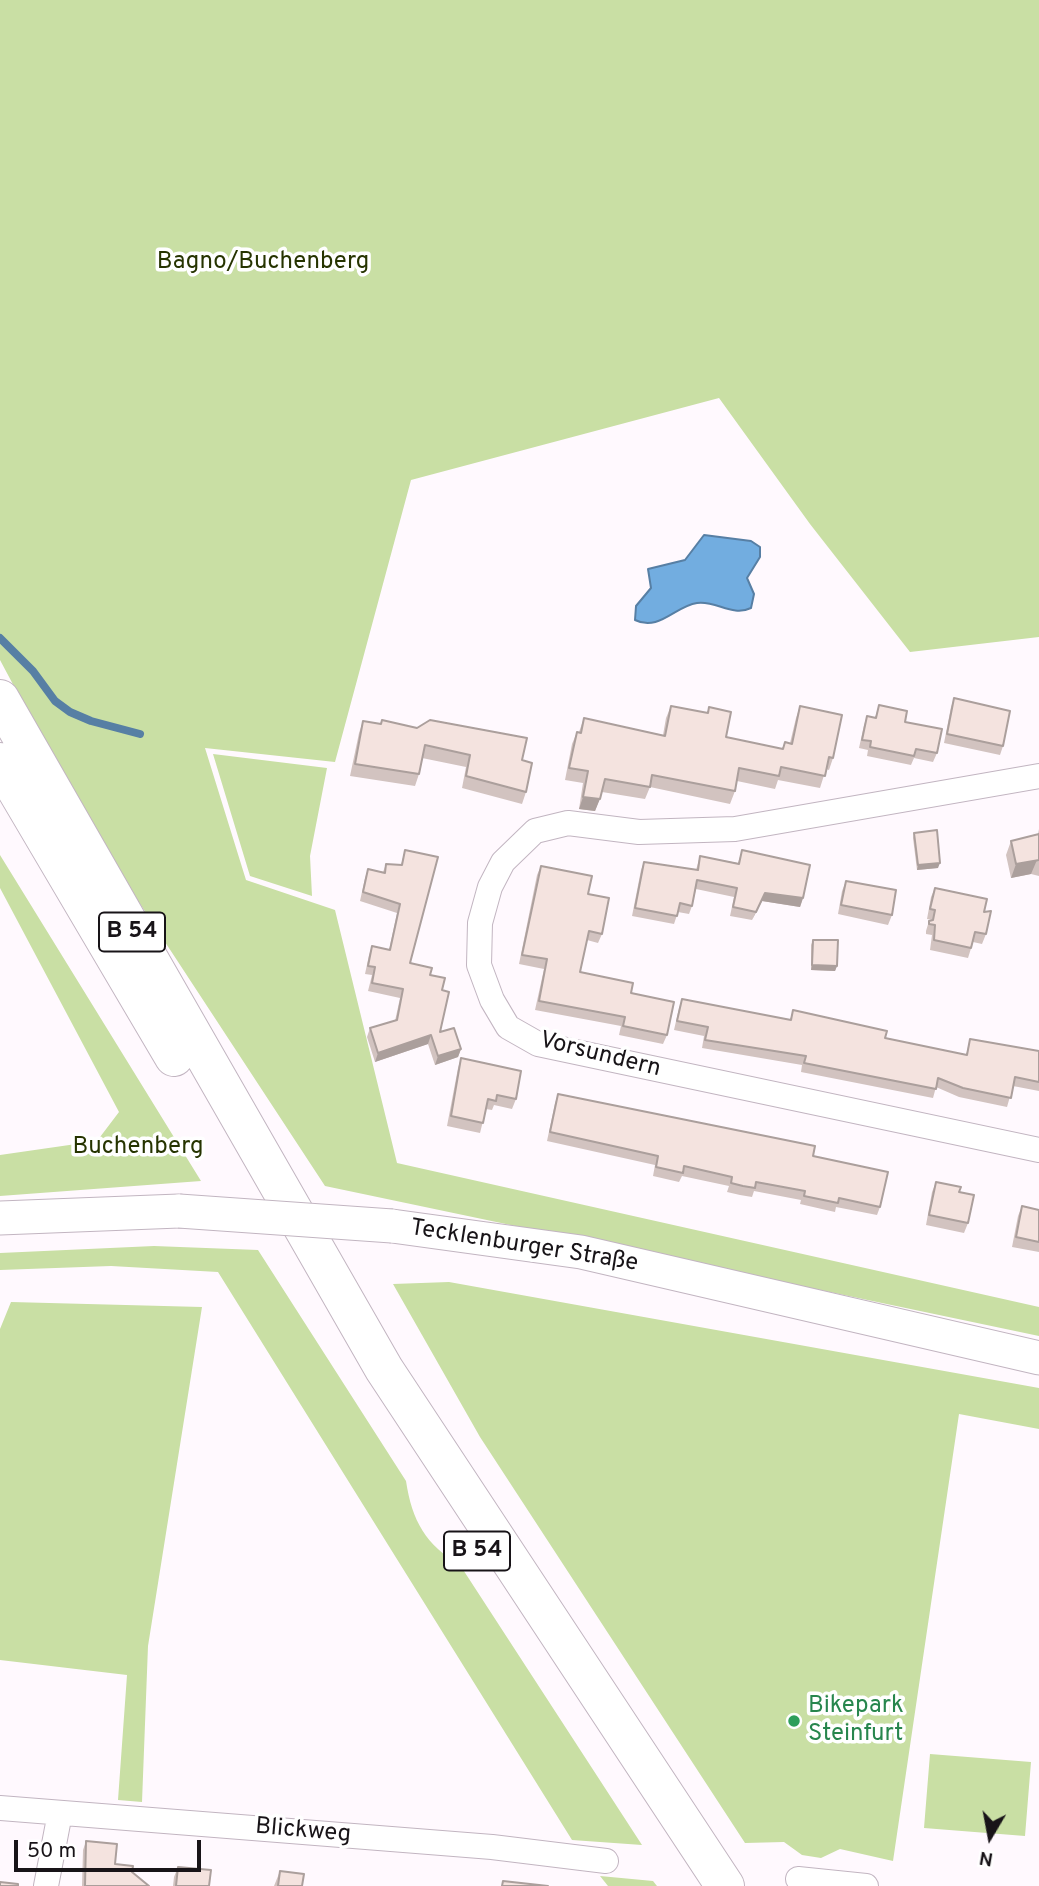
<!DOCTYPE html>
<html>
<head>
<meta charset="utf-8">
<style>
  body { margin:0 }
  #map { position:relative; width:1039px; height:1886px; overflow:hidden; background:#fff9fe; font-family:Overpass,sans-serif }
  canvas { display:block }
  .north { position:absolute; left:955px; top:1802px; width:70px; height:70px; -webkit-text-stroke:5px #fff; paint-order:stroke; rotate:190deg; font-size:19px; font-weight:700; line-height:28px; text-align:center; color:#181418 }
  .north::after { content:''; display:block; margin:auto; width:24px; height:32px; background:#181418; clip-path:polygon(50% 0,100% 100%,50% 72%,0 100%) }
  .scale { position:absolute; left:14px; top:1840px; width:187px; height:32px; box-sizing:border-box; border:4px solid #181418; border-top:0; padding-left:9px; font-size:21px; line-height:24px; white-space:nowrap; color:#181418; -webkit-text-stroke:5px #fff; paint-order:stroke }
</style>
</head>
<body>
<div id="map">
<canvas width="1039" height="1886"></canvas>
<div class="north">N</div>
<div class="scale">50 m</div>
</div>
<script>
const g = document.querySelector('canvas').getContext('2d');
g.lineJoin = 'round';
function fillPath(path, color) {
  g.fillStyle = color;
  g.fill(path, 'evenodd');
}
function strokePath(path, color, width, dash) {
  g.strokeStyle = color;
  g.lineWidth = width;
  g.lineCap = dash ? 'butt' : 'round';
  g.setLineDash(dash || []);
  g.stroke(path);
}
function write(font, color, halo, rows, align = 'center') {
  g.font = font + ' Overpass,sans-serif';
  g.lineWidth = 7;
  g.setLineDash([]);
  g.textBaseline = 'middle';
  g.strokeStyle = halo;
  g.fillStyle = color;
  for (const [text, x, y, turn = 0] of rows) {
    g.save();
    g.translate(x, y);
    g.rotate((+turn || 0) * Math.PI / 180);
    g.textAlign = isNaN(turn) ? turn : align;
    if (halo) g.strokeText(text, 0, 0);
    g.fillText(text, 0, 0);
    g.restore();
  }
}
fillPath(new Path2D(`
  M0,0H1039V637L910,652L810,524L719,398L411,480L335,762L205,748L246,880L335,910L397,1163L1039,1307V1336L325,1186L87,823L0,660Z
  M213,754L327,768L310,856L312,896L250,876Z
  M0,855L201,1181L0,1196V1155L97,1141L119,1112L0,888Z
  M154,1246L258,1250L406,1481C412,1521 426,1545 460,1565L642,1845L572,1840L218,1272L111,1266L0,1270V1253Z
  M449,1282L1039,1388V1429L959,1414L893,1861L840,1849L821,1858L802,1855L784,1842L745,1843L480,1437L393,1284Z
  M11,1302L202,1307L148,1646L142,1802L118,1800L127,1675L0,1660V1329Z
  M930,1754L1031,1762L1025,1836L924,1828Z
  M600,1876L653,1881L657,1886H608Z`), '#c9dfa4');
const water = new Path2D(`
  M704,535L751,541L760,547V557L747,578L754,594L751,608C732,617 716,600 697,603C675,606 659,632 635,620L636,606L651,588L648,569L685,560Z`);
fillPath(water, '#72ade0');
strokePath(water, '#577fa4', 2);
strokePath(new Path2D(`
  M0,638L33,671L55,701L70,712L91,721L140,734`), '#577fa4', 8);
const street = new Path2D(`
  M1039,776L735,829L639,832L568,823L535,831L503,862L490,887L480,923L479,965L492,1000L508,1027L538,1044L1039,1150
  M0,1808L492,1847L606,1861
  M798,1879L866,1886
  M46,1886L60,1813`);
const secondary = new Path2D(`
  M0,1218L179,1211
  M392,1226L581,1252L1039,1358`);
const highway = new Path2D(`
  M0,699L384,1369L725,1886
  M0,762L174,1057`);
strokePath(street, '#c2b5c1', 26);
strokePath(secondary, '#c2b5c1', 35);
strokePath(highway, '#c2b5c1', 40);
strokePath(street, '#fff', 24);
strokePath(secondary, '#fff', 33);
strokePath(highway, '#fff', 38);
const secondaryBridge = new Path2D(`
  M179,1211L392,1226`);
strokePath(secondaryBridge, '#c2b5c1', 35, []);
strokePath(secondaryBridge, '#fff', 33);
fillPath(new Path2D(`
  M954,698L1003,746L1000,755L944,743L951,707Z
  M879,705L905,722L937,753L933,762L914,758L911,765L867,756L868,750L859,748L864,725L867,716L875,718Z
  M671,706L707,713L709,707L726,737L782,749L785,742L790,743L796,718L800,706L833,758L829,770L826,769L820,788L778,780L775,789L737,781L735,791L730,804L650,787L645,799L602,792L595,811L579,809L583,783L565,780L572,744L577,732H579L584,718L663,735L666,718Z
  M363,721L522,760L526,792L522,804L462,788L466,767L422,758L419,774L415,786L350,776L359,733Z
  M1039,829V876L1031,874L1011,878L1006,855L1011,841L1038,834Z
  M914,833L938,868L917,870L913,838Z
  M405,850L410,963L430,975L442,990L440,1032L461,1049L458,1057L435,1065L428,1044L375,1062L367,1037L370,1028L395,1021L400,998L368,991L372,975L365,974L369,955L372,946L389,950L397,913L360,901L365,878L368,869L383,872L386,864L401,865Z
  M742,850L803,898L800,907L762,901L752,920L730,916L734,897L696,889L692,906L689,914L678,912L674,924L632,916L641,870L644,862L696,870L700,856L738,863Z
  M541,866L588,894L602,934L598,943L587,940L580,972L631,993L667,1035L663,1044L619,1035L621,1026L535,1010L544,969L519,964L537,875Z
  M846,881L892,915L888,925L838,914L842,891Z
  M935,888L984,912L986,934L982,944L973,942L968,958L930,950L932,935L926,934V931L929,921L932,920L927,919L931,897Z
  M813,940L837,966L835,971L811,970V945Z
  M682,999L790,1020L793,1010L885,1038L966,1055L970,1039L1039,1051V1091L1013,1086L1007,1107L959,1097L936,1087L933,1098L801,1072L802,1065L702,1048L704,1036L674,1030L679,1008Z
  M461,1058L516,1099L512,1109L494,1105L492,1110L486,1109L480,1133L447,1126L458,1068Z
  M558,1094L813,1156L880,1207L877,1215L836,1207L835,1212L800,1204L801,1200L754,1191L752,1197L740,1195L727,1192L729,1186L682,1176L679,1182L653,1176L655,1165L547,1141L555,1103Z
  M936,1182L959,1192L968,1223L964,1233L926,1225L932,1192Z
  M1022,1206L1039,1210V1252L1012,1247L1018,1216Z
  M86,1841L115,1864L132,1872L149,1886H82L83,1850Z
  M178,1867L209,1886H173L174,1877Z
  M280,1871L302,1886H274Z`), '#d2c3c0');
fillPath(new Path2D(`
  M583,797L600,799L595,811L579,809Z
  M1037,860L1031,874L1011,878L1016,864Z
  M940,863L938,868L917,870L918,865Z
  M765,893L803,898L800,907L762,901L752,920Z
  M812,965L837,966L835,971L811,970Z
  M431,1035L428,1044L375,1062L378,1053Z
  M461,1049L458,1057L435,1065L438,1056Z`), '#ab9f9c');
const building = new Path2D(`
  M954,698L1010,711L1003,746L947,734Z
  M879,705L907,711L905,722L942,729L937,753L916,749L914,756L870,747L871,741L862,740L867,716L876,718Z
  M671,706L708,713L709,707L731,712L726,737L783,749L785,742L792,744L800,706L842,715L833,758L829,757L825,776L781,767L779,776L739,768L735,791L652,775L650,787L605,779L600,799L583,797L588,771L569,768L577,732L581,733L584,718L665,736Z
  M382,720L417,728L430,720L527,738L522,760L532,763L526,792L466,776L470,755L425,745L419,774L355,764L363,721L381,724Z
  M937,830L940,863L918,865L914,833Z
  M1039,834V860L1016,864L1011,841Z
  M405,850L438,857L410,963L432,968L430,975L445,978L442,990L449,992L440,1032L454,1028L461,1049L438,1056L431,1035L378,1053L370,1028L397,1020L403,989L372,983L375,967L368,966L372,946L390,950L400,904L363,892L368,869L385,873L386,864L402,865Z
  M742,850L810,865L803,898L765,893L756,912L733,907L737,888L697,880L692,906L680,903L677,916L635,908L644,862L698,870L700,856L739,864Z
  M541,866L592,876L588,894L609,898L602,934L589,931L580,972L633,983L631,993L674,1002L667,1035L623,1026L625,1017L539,1001L547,959L522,955Z
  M846,881L896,890L892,915L841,905Z
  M935,888L987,899L984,912L991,911L986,934L975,932L971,948L934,940L935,925L929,924V921L933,920L935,910L930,909Z
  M813,940H838L837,966L812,965Z
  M682,999L791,1020L793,1010L887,1031L885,1038L967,1055L970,1039L1039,1051V1082L1015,1077L1011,1098L963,1088L938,1078L936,1089L804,1063L806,1056L705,1040L708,1027L677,1021Z
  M461,1058L521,1071L516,1099L497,1095L496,1101L488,1099L483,1123L451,1116Z
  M558,1094L815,1146L813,1156L888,1172L880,1207L839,1198L838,1203L804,1196L805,1191L756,1182L755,1188L743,1186L731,1183L732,1177L684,1166L683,1173L656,1167L658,1156L550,1132Z
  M936,1182L961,1187L959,1192L974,1195L968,1223L929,1215Z
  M1022,1206L1039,1210V1242L1016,1237Z
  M86,1841L117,1844L115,1864L133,1866L132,1872L149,1886H85Z
  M178,1867L211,1870L209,1886H176Z
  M280,1871L304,1874L302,1886H278Z
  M503,1881L548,1886H502Z
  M0,1882L18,1884V1886H0Z`);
fillPath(building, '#f4e3df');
strokePath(building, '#ab9f9c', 2);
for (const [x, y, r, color] of [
  [794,1721,7,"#2e9e5b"]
]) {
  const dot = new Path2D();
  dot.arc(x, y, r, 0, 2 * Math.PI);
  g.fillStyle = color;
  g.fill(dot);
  strokePath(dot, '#fff', 2.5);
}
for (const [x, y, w] of [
  [132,932,66],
  [477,1551,66]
]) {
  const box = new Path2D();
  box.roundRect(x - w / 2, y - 19.5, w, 39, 5);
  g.fillStyle = '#fff';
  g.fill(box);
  strokePath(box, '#181418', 2);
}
write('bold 23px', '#181418', null, [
  ["B 54",132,932],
  ["B 54",477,1551]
]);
write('24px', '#263400', '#fff', [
  ["Bagno/Buchenberg",263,263],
  ["Buchenberg",138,1148]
]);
write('24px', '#181418', '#fff', [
  ["Vorsundern",600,1056,14],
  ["Tecklenburger Straße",524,1247,9],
  ["Blickweg",303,1832,5]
]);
write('24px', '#27864d', '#fff', [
  ["Bikepark",808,1707],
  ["Steinfurt",808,1735]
], 'left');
</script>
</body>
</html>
